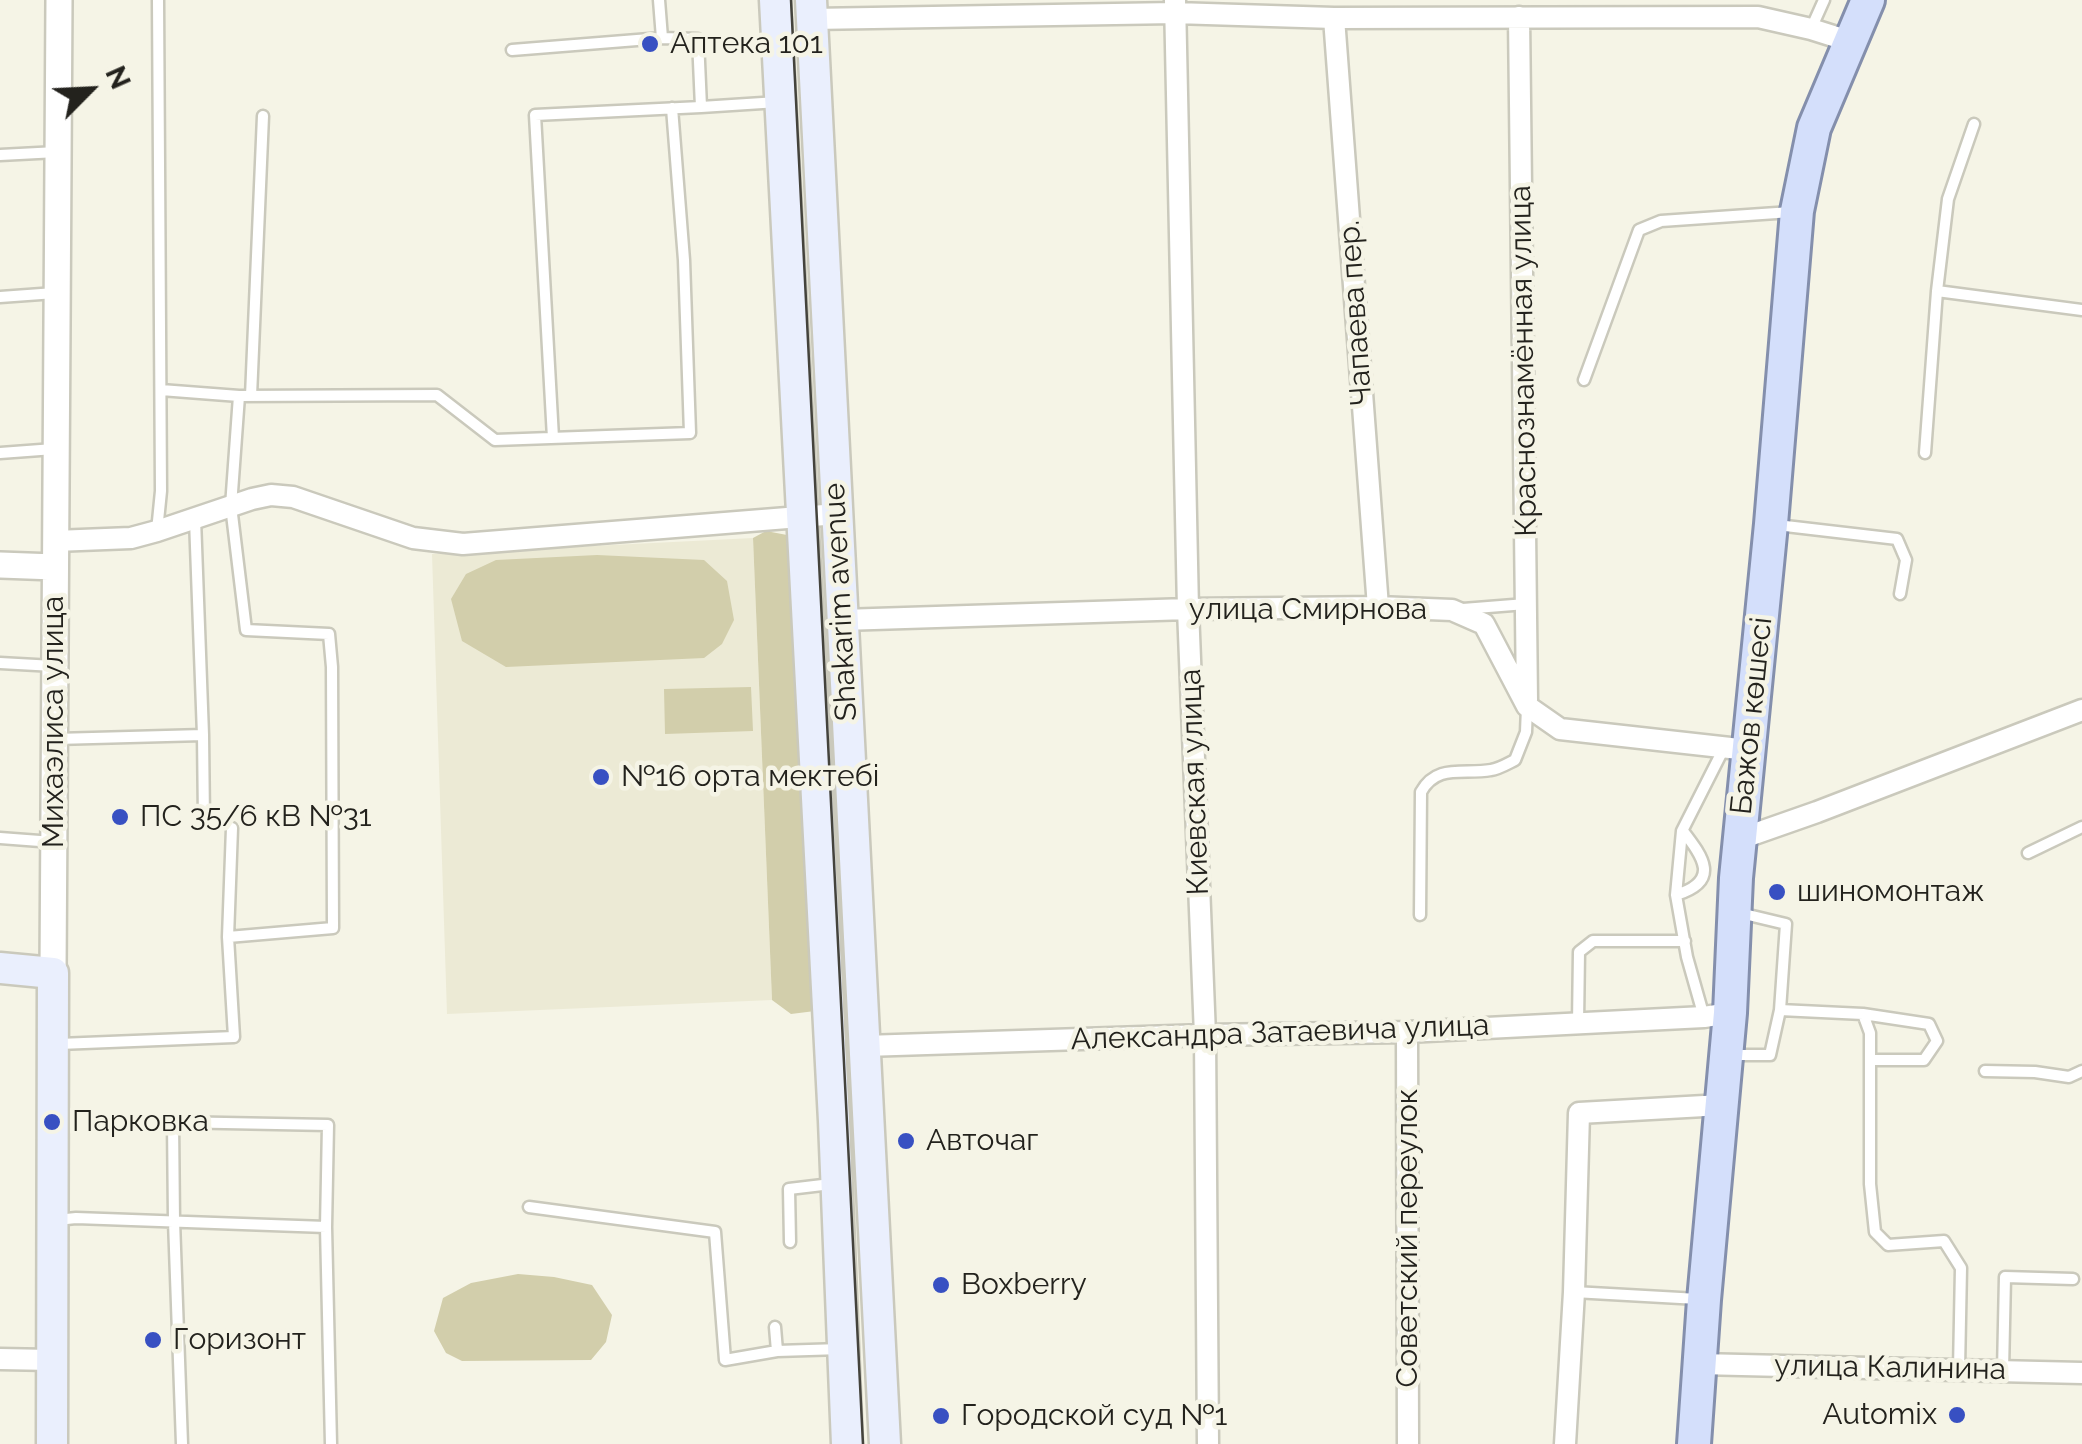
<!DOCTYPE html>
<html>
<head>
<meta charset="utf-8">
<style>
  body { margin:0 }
  #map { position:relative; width:2082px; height:1444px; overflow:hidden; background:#f5f4e6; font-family:Raleway,sans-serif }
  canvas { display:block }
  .north { position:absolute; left:40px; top:40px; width:100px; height:100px; -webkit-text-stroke:8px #f5f4e6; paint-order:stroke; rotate:66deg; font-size:28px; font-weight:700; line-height:40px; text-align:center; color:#23221d }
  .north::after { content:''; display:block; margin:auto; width:35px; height:45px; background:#23221d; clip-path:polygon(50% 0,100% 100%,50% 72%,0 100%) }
</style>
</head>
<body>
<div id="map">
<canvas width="2082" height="1444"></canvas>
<div class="north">N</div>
</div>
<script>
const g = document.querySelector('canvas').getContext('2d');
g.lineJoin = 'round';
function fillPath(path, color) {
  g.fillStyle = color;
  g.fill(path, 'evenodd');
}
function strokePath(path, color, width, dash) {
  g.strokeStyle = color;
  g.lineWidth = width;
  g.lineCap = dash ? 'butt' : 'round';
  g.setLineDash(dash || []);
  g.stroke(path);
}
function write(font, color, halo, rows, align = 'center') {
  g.font = font + ' Raleway,sans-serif';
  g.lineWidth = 9;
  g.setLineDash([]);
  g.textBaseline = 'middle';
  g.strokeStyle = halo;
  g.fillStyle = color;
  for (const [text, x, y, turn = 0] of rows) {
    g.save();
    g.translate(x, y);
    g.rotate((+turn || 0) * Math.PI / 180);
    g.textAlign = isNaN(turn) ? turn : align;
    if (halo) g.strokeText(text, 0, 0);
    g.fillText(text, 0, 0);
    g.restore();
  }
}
fillPath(new Path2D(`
  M753,538L772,1000L447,1014L432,554Z`), '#ecead5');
fillPath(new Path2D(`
  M766,531L787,535L815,1011L791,1014L772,1000L753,538Z
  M597,555L704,560L727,581L734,620L722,644L704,658L506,667L462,641L451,599L466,574L496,560Z
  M751,687L753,731L665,734L664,689Z
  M518,1274L554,1277L592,1285L612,1315L606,1342L591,1360L462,1361L446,1353L434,1331L443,1298L471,1283Z`), '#d2ceab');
const service = new Path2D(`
  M659,0L662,38L698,39L701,107L778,102
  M1811,29L1824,0
  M512,50L662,38
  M0,155L57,152
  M1937,291L2082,310
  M0,297L55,293
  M1584,380L1639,230L1661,221L1791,212
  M161,390L239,396
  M251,396L263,116
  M553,438L535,115L701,107
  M0,453L54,449
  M1925,453L1937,291L1948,199L1974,124
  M1777,525L1897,539L1906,560L1900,594
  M157,531L161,491L158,0
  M1463,609L1526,604
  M0,663L54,666
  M203,735L204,820
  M56,739L203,735L195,519
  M0,838L53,842
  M2028,853L2082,827
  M1676,895C1721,881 1703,857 1683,831
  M1740,913L1786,924L1780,1010L1863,1014L1870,1033V1184L1875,1232L1888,1245L1944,1241L1961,1268L1959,1369
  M1420,915L1421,792C1437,763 1464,775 1491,770C1499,769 1507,764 1515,760L1526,732L1527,707
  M228,937L232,828
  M1863,1014L1929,1024L1937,1041L1924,1060H1870
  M1704,1017L1687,957L1676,895L1682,831L1724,748
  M1578,1023L1579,952L1593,941H1685
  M59,1044L234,1037L228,937L333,928L332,667L329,634L246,630L231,506L239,396L437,395L495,440L690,433L684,260L672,108
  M1732,1055H1770L1780,1010
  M1985,1071L2035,1072L2069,1077L2082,1071
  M529,1207L715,1232L725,1360L777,1351
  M57,1220L76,1218L326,1227
  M790,1242L789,1189L831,1184
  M1574,1292L1698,1299
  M775,1327L777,1351L841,1349
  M2003,1371L2005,1277L2073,1279
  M182,1444L174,1221L173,1122L328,1125L326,1227L331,1444`);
const minor = new Path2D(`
  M1175,0L1188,609L1205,1035L1208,1444
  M1519,17L1527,700
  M1334,18L1378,607
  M812,19L1175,13L1334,18L1758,17L1811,29L1849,41
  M55,541L131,538L157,531L252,499L271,495L293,497L413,538L463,544L837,514
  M842,620L1188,609L1378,607L1452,610L1484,624L1527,706L1560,729L1748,750
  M1740,839L1817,812L2082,710
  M1407,1032L1408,1444
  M865,1046L1205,1035L1407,1032L1704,1017L1730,1013
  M0,1359L51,1360
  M1699,1364L2082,1373
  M1565,1444L1574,1292L1579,1113L1722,1105`);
const tertiary = new Path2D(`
  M0,565L55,567
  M53,973L59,0`);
const secondary = new Path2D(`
  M775,0L834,1121L847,1444
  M811,0L885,1444
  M0,968L53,973L52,1444`);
const primary = new Path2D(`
  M1694,1444L1704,1300L1730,1013L1736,878L1771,524L1797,211L1814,128L1868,0`);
strokePath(service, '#cac9bc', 15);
strokePath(minor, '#cac9bc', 25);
strokePath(tertiary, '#cac9bc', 30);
strokePath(secondary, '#cac9bc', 35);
strokePath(primary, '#848fac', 38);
strokePath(service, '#fff', 10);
strokePath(minor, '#fff', 20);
strokePath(tertiary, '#fff', 25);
strokePath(secondary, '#eaeffd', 30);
strokePath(primary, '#d4dffb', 32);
strokePath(new Path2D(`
  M791,0L863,1444`), '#44433c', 2.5);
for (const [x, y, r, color] of [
  [650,44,10,"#3850c2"],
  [601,777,10,"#3850c2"],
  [120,817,10,"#3850c2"],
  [1777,892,10,"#3850c2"],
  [52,1122,10,"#3850c2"],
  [906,1141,10,"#3850c2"],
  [941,1285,10,"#3850c2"],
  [153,1340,10,"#3850c2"],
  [1957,1415,10,"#3850c2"],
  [941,1416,10,"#3850c2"]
]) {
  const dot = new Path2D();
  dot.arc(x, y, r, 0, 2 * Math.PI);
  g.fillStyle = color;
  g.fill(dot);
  strokePath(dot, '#f5f4e6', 4);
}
write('30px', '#23221d', '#f5f4e6', [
  ["Аптека 101",670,44],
  ["№16 орта мектебі",621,777],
  ["ПС 35/6 кВ №31",140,817],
  ["шиномонтаж",1797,892],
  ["Парковка",72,1122],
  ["Авточаг",926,1141],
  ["Boxberry",961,1285],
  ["Горизонт",173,1340],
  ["Automix",1937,1415,"right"],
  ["Городской суд №1",961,1416]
], 'left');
write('30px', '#23221d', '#f5f4e6', [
  ["Чапаева пер.",1356,313,-94],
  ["Краснознамённая улица",1524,361,-91],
  ["Shakarim avenue",841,602,-93],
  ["улица Смирнова",1308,610],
  ["Бажов көшесі",1752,716,-84],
  ["Михаэлиса улица",54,722,-90],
  ["Киевская улица",1195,782,-92],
  ["Александра Затаевича улица",1280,1033,-2],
  ["Советский переулок",1408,1238,-90],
  ["улица Калинина",1890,1368,1]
]);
</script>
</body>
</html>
